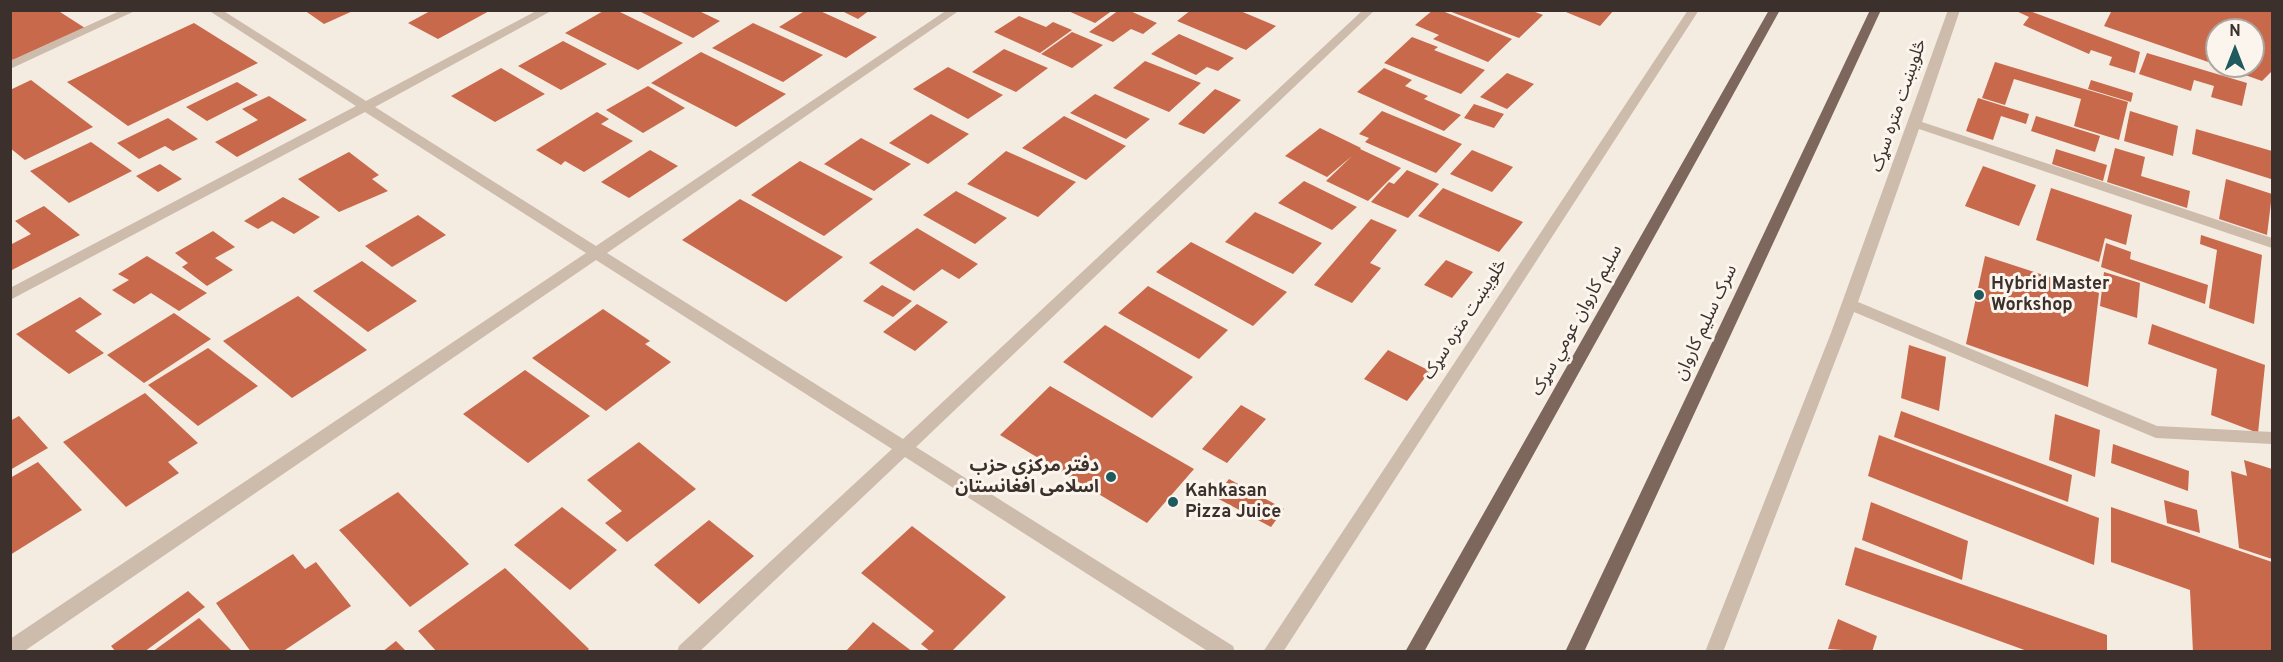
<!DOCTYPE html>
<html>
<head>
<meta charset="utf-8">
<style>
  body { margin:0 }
  #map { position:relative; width:2283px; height:662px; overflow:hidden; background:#f4ebe1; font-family:Overpass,sans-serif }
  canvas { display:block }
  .frame { position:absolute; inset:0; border:12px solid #3b302b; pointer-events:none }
  .north { position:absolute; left:2205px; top:18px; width:60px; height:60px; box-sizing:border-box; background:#fbf5ee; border:2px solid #aea6a0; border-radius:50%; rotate:0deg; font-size:16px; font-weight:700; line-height:24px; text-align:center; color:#3b302b }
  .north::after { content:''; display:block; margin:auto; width:21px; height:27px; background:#1f5a5e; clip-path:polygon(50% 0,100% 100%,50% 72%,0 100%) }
</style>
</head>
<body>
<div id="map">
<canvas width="2283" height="662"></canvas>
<div class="frame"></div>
<div class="north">N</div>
</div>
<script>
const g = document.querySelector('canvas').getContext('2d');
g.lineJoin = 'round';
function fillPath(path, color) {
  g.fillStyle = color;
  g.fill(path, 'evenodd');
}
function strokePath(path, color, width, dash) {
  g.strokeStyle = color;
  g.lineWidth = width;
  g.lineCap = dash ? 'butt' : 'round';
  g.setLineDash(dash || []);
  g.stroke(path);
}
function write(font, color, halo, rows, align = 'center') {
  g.font = font + ' Overpass,"Noto Sans Arabic",sans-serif';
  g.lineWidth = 6;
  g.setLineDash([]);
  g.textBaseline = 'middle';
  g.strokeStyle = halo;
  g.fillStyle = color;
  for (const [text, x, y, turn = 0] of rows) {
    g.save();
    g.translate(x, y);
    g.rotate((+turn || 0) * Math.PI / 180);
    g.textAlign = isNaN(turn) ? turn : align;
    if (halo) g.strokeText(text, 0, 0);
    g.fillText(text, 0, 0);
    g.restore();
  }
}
fillPath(new Path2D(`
  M10,10H57L85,28L13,60L10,58Z
  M304,10H355L324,24Z
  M432,10H491L438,39L408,23Z
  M605,10H616L683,43L638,70L565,33Z
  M637,10H697L720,21L693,38Z
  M806,10H818L877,37L846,58L779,27Z
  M840,10H870L858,19Z
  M1066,10H1113L1095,23Z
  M1119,10H1128L1157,23L1143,34L1131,29L1113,42L1089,32Z
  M1191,10H1238L1276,26L1246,50L1177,21Z
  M1433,10H1440L1512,39L1488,62L1433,39L1439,35L1415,25Z
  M1530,10L1543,15L1519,38L1449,11Z
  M1561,10H1614L1600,26Z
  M2014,10H2027L2140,52L2135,73L2109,65L2112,57L2091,50L2089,54L2023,25L2029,17Z
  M2112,10H2272V71L2262,81L2220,66H2253V30H2217V65L2104,26Z
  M1019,16L1046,27L1053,22L1072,30L1040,53L994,32Z
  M194,23L258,63L128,126L67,82Z
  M753,23L823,55L783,82L712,48Z
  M1072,32L1103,45L1072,68L1041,54Z
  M1179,34L1234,58L1218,71L1207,67L1196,75L1151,54Z
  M1412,37L1438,47L1434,50L1485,70L1461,94L1384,63Z
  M563,41L607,64L561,90L518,66Z
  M1004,49L1048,68L1016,92L972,72Z
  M701,52L786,94L736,127L651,83Z
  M2147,53L2247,83L2242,106L2211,97L2214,86L2194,80L2191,91L2139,74Z
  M1145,61L1201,83L1169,112L1113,88Z
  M1995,62L2128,102L2119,140L2074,126L2081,99L2014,79L2005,105L1982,98Z
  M948,67L1003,95L968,119L913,89Z
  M501,68L545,94L495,122L451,96Z
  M1384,68L1412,80L1405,86L1428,96L1424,99L1461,115L1444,131L1357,92Z
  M1507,73L1534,84L1507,109L1480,97Z
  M31,80L93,127L25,160L10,148V90Z
  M2091,80L2133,93L2131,102L2088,89Z
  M237,82L258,95L207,121L186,107Z
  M648,86L685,108L643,133L606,110Z
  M1215,89L1241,100L1204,134L1178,124Z
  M1095,94L1150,119L1126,139L1070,113Z
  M269,96L307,120L237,157L215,142L258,120L242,109Z
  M1978,98L2029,114L2026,124L2001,116L1993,140L1966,131Z
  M1474,104L1504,114L1494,128L1464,118Z
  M1382,111L1462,144L1436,173L1365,142L1369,138L1359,134Z
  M2130,111L2178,126L2173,156L2124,141Z
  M597,112L609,119L601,124L633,141L584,172L565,161L561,165L536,150Z
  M931,114L969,134L928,164L889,143Z
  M1064,116L1126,146L1086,180L1022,148Z
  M2036,116L2100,136L2095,152L2031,131Z
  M168,118L198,139L173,151L165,146L139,159L117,143Z
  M1320,128L1361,148L1360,149L1401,168L1368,201L1326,181L1352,156L1327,177L1285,156Z
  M2196,129L2272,151L2271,179L2192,154Z
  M861,138L911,164L874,191L824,164Z
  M91,142L132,171L69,203L30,171Z
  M2115,148L2145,157L2141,176L2190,191L2187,208L2107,182Z
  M2056,149L2107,165L2103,181L2052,164Z
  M650,150L678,166L629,198L601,182Z
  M1472,150L1513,167L1492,192L1450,174Z
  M1006,151L1076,182L1038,217L967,184Z
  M349,152L379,175L372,179L388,191L339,212L298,179Z
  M800,161L873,199L824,236L751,195Z
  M160,164L182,179L158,192L136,176Z
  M1983,166L2036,185L2019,226L1965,206Z
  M1407,170L1439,184L1408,218L1371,202L1389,182L1394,184Z
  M2226,179L2272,194L2267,235L2219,219Z
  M1304,181L1357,207L1332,230L1278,203Z
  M1443,188L1523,222L1499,252L1418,216Z
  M2051,188L2132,215L2126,245L2105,238L2099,262L2036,240Z
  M956,191L1007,218L975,244L923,215Z
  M283,197L320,217L294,234L272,221L258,229L244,221Z
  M740,199L843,257L786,302L682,240Z
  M44,206L80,235L10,271V245L31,234L15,221Z
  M1255,212L1322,243L1293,274L1225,242Z
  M418,215L446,235L392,267L365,246Z
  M1371,219L1397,230L1370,263L1381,268L1352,303L1314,285Z
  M917,228L978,264L959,279L942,269L914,291L869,263Z
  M213,231L235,247L215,258L233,270L207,286L182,267L188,263L175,253Z
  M2201,235L2262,255L2254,324L2209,308L2217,250L2200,244Z
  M1191,242L1287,292L1253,326L1156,272Z
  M2106,243L2131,252L2130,259L2208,285L2205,304L2101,267Z
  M147,256L207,293L179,311L151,293L134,304L112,290L129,280L118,274Z
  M1985,256L2099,293L2088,387L1966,344Z
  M1446,260L1473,272L1452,298L1424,285Z
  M362,261L417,301L368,332L313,291Z
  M2104,272L2140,283L2137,318L2100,306Z
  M882,285L912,301L893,317L863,301Z
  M1148,286L1228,330L1199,359L1118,313Z
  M298,296L367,350L292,398L223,341Z
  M80,297L102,314L75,331L104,353L69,374L16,334Z
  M917,304L948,322L915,351L883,332Z
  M603,309L650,341L645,344L671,362L606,411L532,358Z
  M174,313L211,339L144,383L107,355Z
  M2152,324L2265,365L2258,433L2211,415L2217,369L2148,344Z
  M1105,325L1193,377L1152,418L1063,362Z
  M1909,345L1946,357L1939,411L1901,398Z
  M208,348L258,386L198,426L148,385Z
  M1388,350L1430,371L1407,401L1364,379Z
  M525,370L590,416L528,463L463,414Z
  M1050,386L1194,469L1147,523L1000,435Z
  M145,393L198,443L168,462L179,473L126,507L63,442Z
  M1241,405L1266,419L1227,463L1202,449Z
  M1901,411L2072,475L2068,502L1894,437Z
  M2055,414L2100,430L2095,477L2049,460Z
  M19,416L48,448L10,470V421Z
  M1879,435L2099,518L2094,565L1868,476Z
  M639,442L696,489L627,542L605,523L622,511L587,480Z
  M2113,444L2189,471L2188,491L2111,463Z
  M2244,460L2272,469V559L2239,548L2231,471L2247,476Z
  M38,462L82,510L10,555V478Z
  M1229,479L1284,509L1271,527L1215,497Z
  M398,492L469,564L410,607L339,530Z
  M2164,500L2197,510L2200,533L2167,523Z
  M1871,502L1968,541L1962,580L1862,540Z
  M562,507L617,550L570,590L514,545Z
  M2111,507L2272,562V652H2193L2190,590L2111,562Z
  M709,520L754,556L699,604L654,565Z
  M912,526L1006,597L951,652H931L921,644L934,631L861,573Z
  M1855,547L2107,635V652H2030L1845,585Z
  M293,554L305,569L316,562L351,606L282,652H251L216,603Z
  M505,568L589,649L586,652H437L418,631Z
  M188,591L205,607L144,652H116L111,646Z
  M199,618L233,652H152Z
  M1838,619L1877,636L1872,652L1828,649Z
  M873,622L913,652H845Z
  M396,641L407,652H382Z`), '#c8694b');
fillPath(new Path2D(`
  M122,10H137L10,69V61Z
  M208,10H222L366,101L538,10H553L375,107L596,246L947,10H960L607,253L903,439L1363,10H1375L916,447L1233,646L1235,652H1209L905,457L699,652H677L679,646L892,449L596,260L23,652H10V639L586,253L365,112L10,300V288L356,106Z
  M1688,10H1699L1283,652H1263Z
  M1948,10H1960L1922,122L2272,238V248L1919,129L1858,302L2157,426L2272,432V444L2156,438L1854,312L1723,652H1705L1831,333Z`), '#cdbbac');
fillPath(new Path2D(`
  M1769,10H1780L1424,652H1405Z
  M1870,10H1881L1584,652H1565Z`), '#7d675c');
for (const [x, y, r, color] of [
  [1979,295,6,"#1f5a5e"],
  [1111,477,6,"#1f5a5e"],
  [1173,502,6,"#1f5a5e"]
]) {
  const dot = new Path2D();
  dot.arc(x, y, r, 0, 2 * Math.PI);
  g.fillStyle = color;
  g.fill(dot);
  strokePath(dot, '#fbf5ee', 2);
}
write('18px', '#3b302b', '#fbf5ee', [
  ["څلویښت متره سړک",1900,106,-71],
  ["څلویښت متره سړک",1466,320,-57],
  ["سلیم کاروان عومي سړک",1578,321,-61],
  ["سرک سلیم کاروان",1707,323,-65]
]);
write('bold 18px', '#3b302b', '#fbf5ee', [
  ["Hybrid Master",1991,285],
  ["Workshop",1991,306],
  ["دفتر مرکزی حزب",1099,467,"right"],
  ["اسلامی افغانستان",1099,488,"right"],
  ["Kahkasan",1185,492],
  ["Pizza Juice",1185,513]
], 'left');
</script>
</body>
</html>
